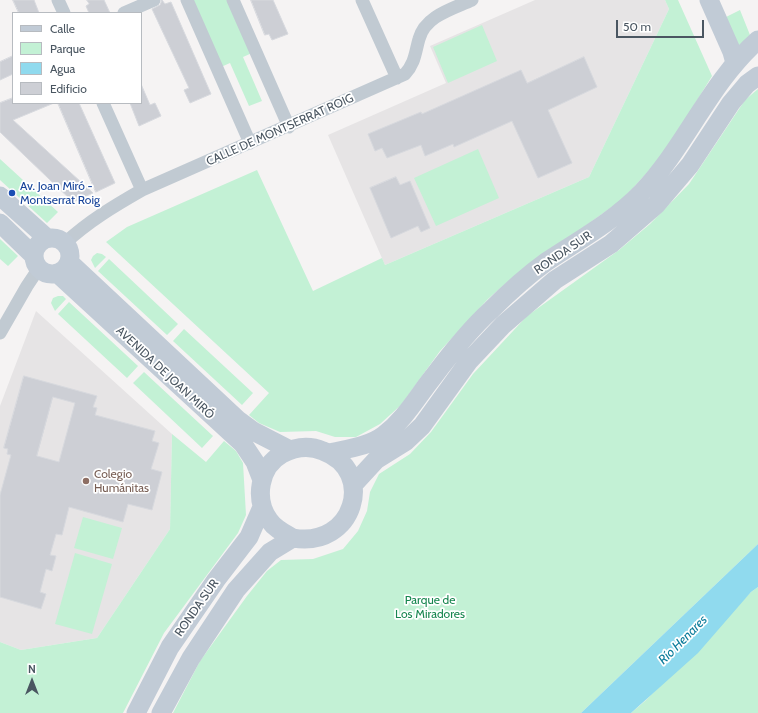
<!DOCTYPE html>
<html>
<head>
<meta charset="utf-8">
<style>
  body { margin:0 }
  #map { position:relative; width:758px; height:713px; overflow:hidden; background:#f5f3f3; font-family:Cabin,sans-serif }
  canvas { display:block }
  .legend { position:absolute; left:12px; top:12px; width:130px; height:92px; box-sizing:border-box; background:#fff; border:1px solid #b7bbc0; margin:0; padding:5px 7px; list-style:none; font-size:12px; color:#4a5661 }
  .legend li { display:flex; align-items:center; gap:8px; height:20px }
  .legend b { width:20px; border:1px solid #b7bbc0 }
  .north { position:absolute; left:12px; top:661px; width:40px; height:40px; -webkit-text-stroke:3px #fff; paint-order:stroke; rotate:0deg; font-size:11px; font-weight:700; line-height:16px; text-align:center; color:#4a5661 }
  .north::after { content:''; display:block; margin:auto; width:14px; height:18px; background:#4a5661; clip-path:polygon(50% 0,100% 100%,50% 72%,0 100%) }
  .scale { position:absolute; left:616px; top:20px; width:88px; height:18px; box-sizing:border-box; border:2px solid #4a5661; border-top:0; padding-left:5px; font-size:12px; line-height:14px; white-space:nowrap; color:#4a5661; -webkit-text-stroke:3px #fff; paint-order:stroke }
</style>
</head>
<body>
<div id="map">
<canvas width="758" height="713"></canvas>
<ul class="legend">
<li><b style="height:5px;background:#c1cbd6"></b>Calle</li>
<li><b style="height:11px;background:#c3f1d5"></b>Parque</li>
<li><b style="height:11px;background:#90daee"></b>Agua</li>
<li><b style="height:11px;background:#cdcfd5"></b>Edificio</li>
</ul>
<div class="north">N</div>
<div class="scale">50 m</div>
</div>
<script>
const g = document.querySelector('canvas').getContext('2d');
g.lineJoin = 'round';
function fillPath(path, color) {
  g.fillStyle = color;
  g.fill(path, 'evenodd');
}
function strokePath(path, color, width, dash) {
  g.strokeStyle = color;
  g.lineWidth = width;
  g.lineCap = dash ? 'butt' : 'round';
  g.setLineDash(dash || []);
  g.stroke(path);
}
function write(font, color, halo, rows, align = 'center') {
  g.font = font + ' Cabin,sans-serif';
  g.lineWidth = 3.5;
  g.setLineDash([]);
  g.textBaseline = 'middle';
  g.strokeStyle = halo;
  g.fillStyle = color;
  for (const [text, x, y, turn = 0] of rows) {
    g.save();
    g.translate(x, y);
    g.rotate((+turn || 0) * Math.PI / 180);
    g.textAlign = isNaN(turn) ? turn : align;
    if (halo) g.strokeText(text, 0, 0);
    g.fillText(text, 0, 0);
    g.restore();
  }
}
fillPath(new Path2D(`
  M535,0H665L669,9L589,177L385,265L328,135L446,83L430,46Z
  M36,311L172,434L170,529L97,638L21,650L0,642V406Z`), '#e6e4e5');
fillPath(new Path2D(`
  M191,0H228L252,53L243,57L262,101L249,106L230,63L221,67Z
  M665,0H678L712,76L664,154L633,188L620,201L506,283L488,299L440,351L401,405L380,424L356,437H335L316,431L280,432L259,423L249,415L269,393L106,242L127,227L257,170L313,291L382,258L385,265L589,177L669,9Z
  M740,10L750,35L739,47L726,17Z
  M482,25L497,61L448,83L433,47Z
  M758,89V544L581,713H173L200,661L247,596L267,571L281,560L313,559L343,549L358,531L367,511L370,492L379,474L410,454L431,432L473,374L527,316L619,250L650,224L689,184L745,100Z
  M478,149L499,198L436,226L414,178Z
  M0,159L58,212L47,223L0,180Z
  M0,239L18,256L8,266L0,259Z
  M97,253L102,254L106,257L95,268L91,260L93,256Z
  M109,259L178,324L167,335L98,271Z
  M58,296H63L66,299L55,311L51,303L53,298Z
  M69,302L138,366L127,378L58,314Z
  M184,329L253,393L242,405L173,341Z
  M144,372L213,436L202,448L133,383Z
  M172,434L206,462L224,441L236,451L243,463L246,515L238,533L164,633L123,713H0V642L21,650L97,638L170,529Z
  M83,517L122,528L113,559L74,548Z
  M75,553L112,564L92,634L55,624Z
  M758,587V713H631L645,701L751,592Z`), '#c3f1d5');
fillPath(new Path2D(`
  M758,544V587L751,592L698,653L631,713H581Z`), '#90daee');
const building = new Path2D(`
  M13,0H34L39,13H19Z
  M87,0H104L110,13H89L86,6L89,4Z
  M162,0L165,4L171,2L211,94L190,103L184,90L189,88L152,9L160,5Z
  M251,0H273L288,34L272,40L269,34L265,35Z
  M13,56V74L0,80V62Z
  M584,57L597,87L548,110L572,163L538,178L512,121L454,147L453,144L425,156L421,145L387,158L382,148L375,151L368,134L421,112L422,114L521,70L527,83Z
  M141,84L150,105L155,103L161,116L139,126L130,103H141Z
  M13,98V103H54L13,120L93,193L73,202L0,132V103Z
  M58,103H79L115,183L96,192Z
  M396,177L400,185L410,181L430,228L421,232L418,226L391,238L370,188Z
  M24,376L97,396L93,407L97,408L95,415L155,431L152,441L159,443L151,469L162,472L152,510L128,504L123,522L69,507L62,535L56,534L50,555L56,556L52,571L46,569L40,592L46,594L41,609L0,597V495L11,455L7,454L8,449L4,448ZM53,397L75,403L59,462L37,456Z`);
fillPath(building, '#cdcfd5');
strokePath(building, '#d7d9de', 1);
strokePath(new Path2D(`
  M58,0L64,13
  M187,0L250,143
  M233,0L289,127
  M362,0L397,78
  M124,13L154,0
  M103,103L142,190
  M65,243C89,221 114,206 142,190L405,74C415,63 415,53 419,39C425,16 452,9 472,0
  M0,333L27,286L39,268`), '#c1cad2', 13);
strokePath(new Path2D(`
  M709,0L732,52L735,63
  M0,196L47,238
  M0,223L34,256
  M34 256a18 18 0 1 1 36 0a18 18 0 1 1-36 0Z
  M69,262L238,420L253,431L290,450
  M57,273L243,444L255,462L262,480
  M330,453C347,449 370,446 384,435C405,419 417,397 433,377C451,353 469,330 491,310C507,294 528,275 546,262C579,240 614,221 642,192C686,146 710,82 758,40
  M353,485L376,460L405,442L422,426L469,361L503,325L555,280L611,244L656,205L690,165L731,103L747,84L758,76
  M136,713L170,647L216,580L249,537L262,507
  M161,713L191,658L236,590L270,552L293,538C354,549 377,471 323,451C309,445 295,447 282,454C259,467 254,499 269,520C275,529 284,533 293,538`), '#c1cbd6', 19);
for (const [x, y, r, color] of [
  [12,193,4,"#1a4fb4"],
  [86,481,4,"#8d6e63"]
]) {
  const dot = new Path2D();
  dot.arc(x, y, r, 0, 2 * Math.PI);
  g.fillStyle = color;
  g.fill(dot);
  strokePath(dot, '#fff', 1.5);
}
write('12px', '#4a5661', '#fff', [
  ["CALLE DE MONTSERRAT ROIG",280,130,-24],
  ["RONDA SUR",563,253,-34],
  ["AVENIDA DE JOAN MIRÓ",165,373,43],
  ["RONDA SUR",197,608,-55]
]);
write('12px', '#164399', '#fff', [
  ["Av. Joan Miró -",20,186],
  ["Montserrat Roig",20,200]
], 'left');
write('12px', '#785e54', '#fff', [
  ["Colegio",94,474],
  ["Humánitas",94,488]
], 'left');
write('12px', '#17864f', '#fff', [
  ["Parque de",430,600],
  ["Los Miradores",430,614]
]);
write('italic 13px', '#0c7c9b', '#fff', [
  ["Río Henares",683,640,-45]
]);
</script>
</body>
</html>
